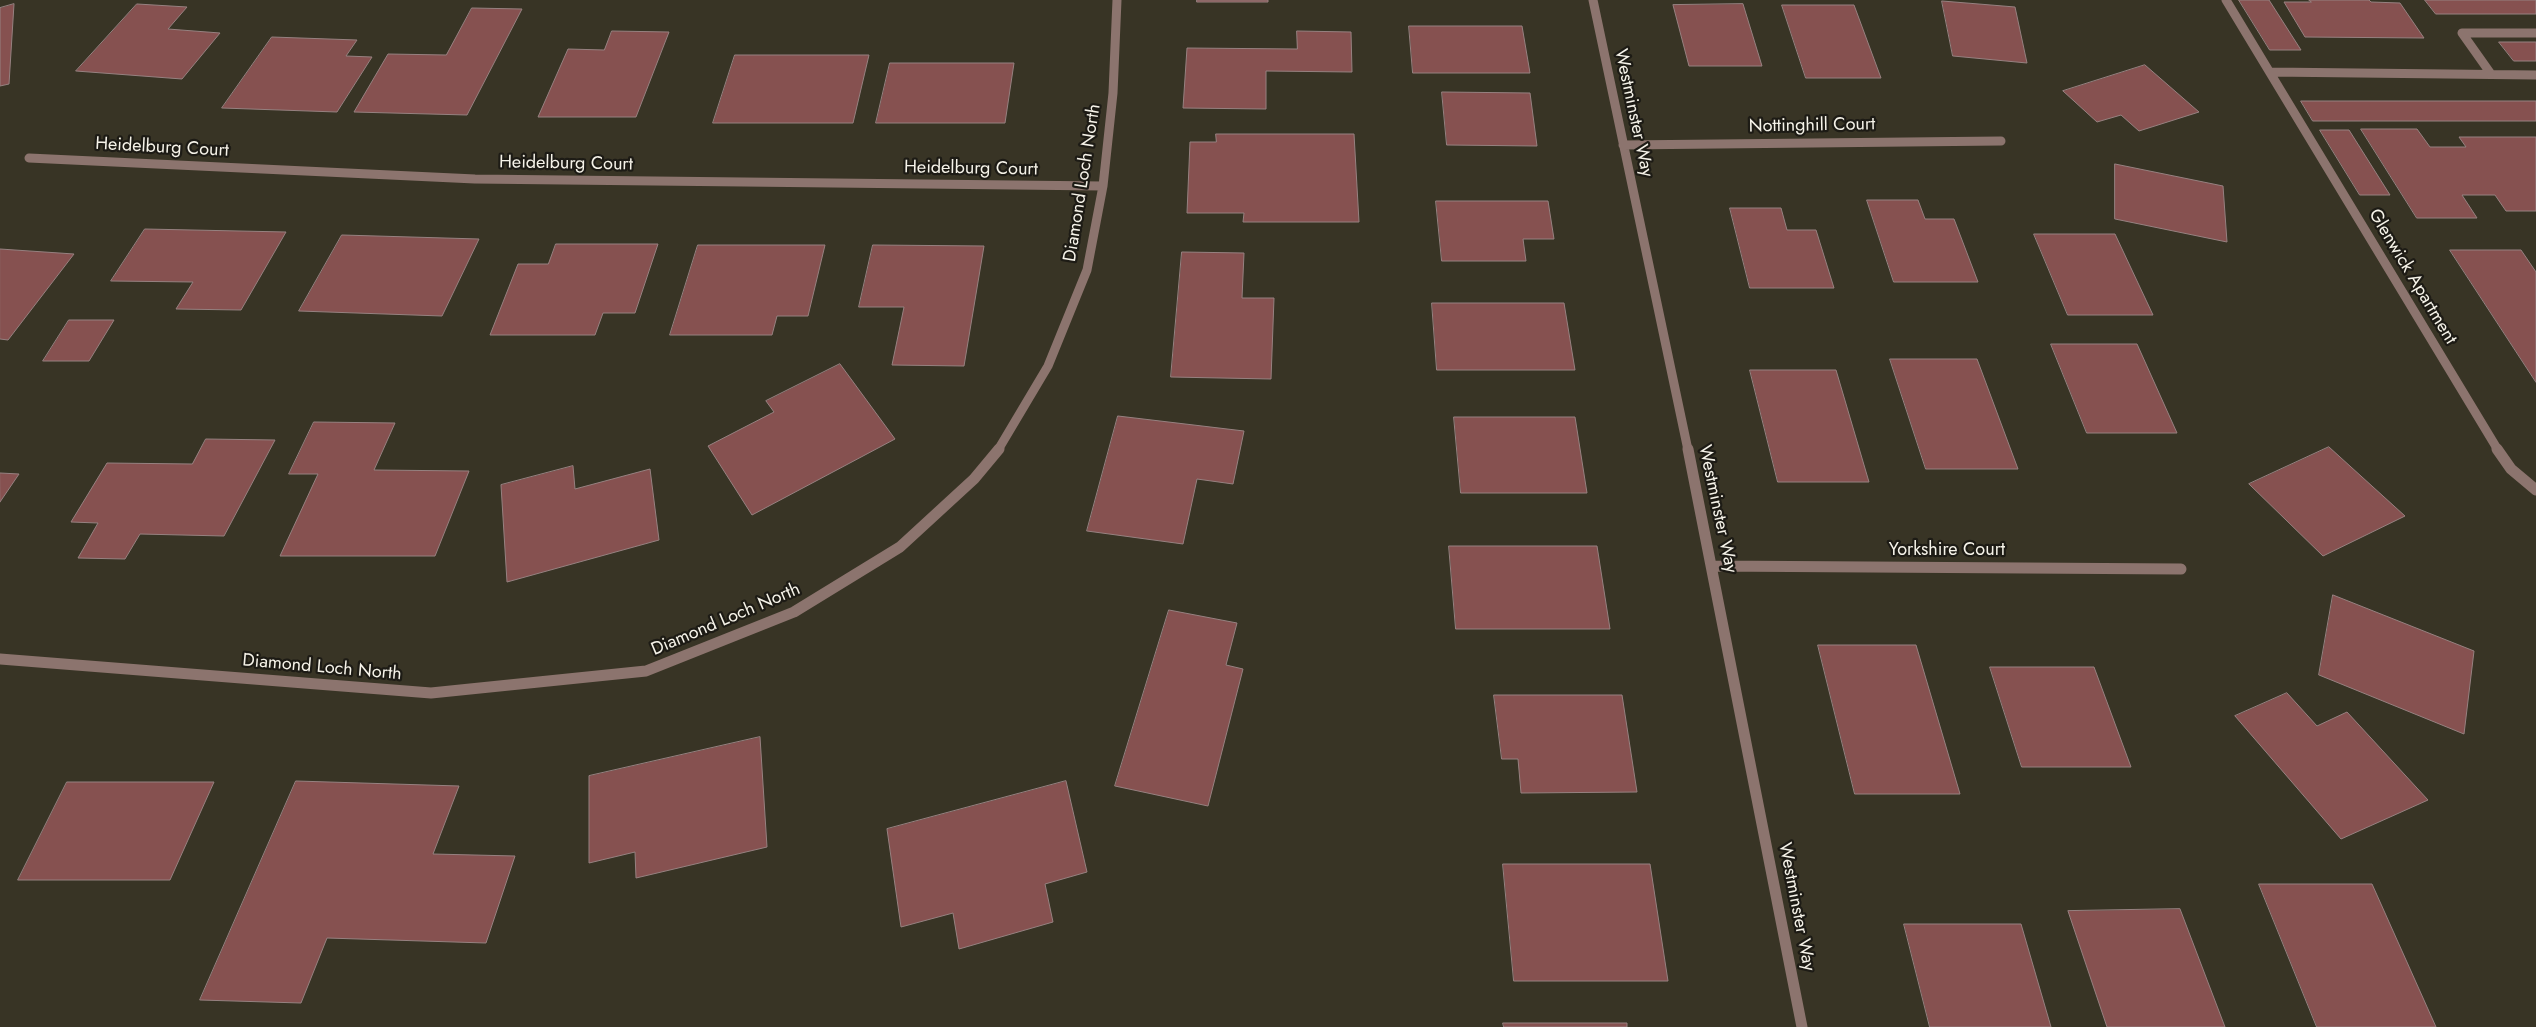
<!DOCTYPE html>
<html>
<head>
<meta charset="utf-8">
<style>
  body { margin:0 }
  canvas { display:block; background:#383425 }
</style>
</head>
<body>
<canvas width="2536" height="1027"></canvas>
<script>
const g = document.querySelector('canvas').getContext('2d');
g.lineJoin = 'round';
function fillPath(path, color) {
  g.fillStyle = color;
  g.fill(path, 'evenodd');
}
function strokePath(path, color, width, dash) {
  g.strokeStyle = color;
  g.lineWidth = width;
  g.lineCap = dash ? 'butt' : 'round';
  g.setLineDash(dash || []);
  g.stroke(path);
}
function write(font, color, halo, rows, align = 'center') {
  g.font = font + ' Jost,sans-serif';
  g.lineWidth = 4.5;
  g.setLineDash([]);
  g.textBaseline = 'middle';
  g.strokeStyle = halo;
  g.fillStyle = color;
  for (const [text, x, y, turn = 0] of rows) {
    g.save();
    g.translate(x, y);
    g.rotate((+turn || 0) * Math.PI / 180);
    g.textAlign = isNaN(turn) ? turn : align;
    if (halo) g.strokeText(text, 0, 0);
    g.fillText(text, 0, 0);
    g.restore();
  }
}
const building = new Path2D(`
  M1197,0H1268V2H1197Z
  M2239,0H2269L2301,50H2270Z
  M2309,0H2369L2371,2L2400,3L2424,38L2305,37L2284,2H2311Z
  M2425,0H2536V14H2436Z
  M1942,1L2015,7L2027,63L1953,56Z
  M14,4L9,84L0,86V8Z
  M137,4L187,7L168,29L220,33L182,79L76,71Z
  M1743,4L1762,66H1689L1673,5Z
  M1782,5H1854L1881,78H1806Z
  M472,8L522,9L467,115L354,112L388,54L446,55Z
  M1409,26H1522L1530,73H1413Z
  M612,31L669,32L636,117H538L568,49L604,50Z
  M1297,31L1351,32L1352,72L1266,71V109L1183,108L1187,48L1297,49Z
  M272,37L357,40L346,56L372,57L337,112L222,108Z
  M2499,42H2536V61H2514Z
  M735,55H869L853,123H713Z
  M890,63H1014L1005,123H876Z
  M2145,65L2199,112L2139,131L2121,115L2097,122L2063,91Z
  M1442,92L1530,93L1537,146L1447,145Z
  M2301,101H2536V121H2313Z
  M2361,129H2417L2430,147H2466L2459,137H2536V211H2506L2495,195H2462L2477,218H2417Z
  M2320,130H2349L2390,195H2360Z
  M1216,134H1354L1359,222H1243L1244,213H1187L1190,142H1216Z
  M2115,164L2223,186L2227,242L2115,219Z
  M1867,200H1918L1925,219H1954L1978,282H1894Z
  M1436,201H1548L1554,239H1523L1526,261H1442Z
  M1730,208H1781L1787,230H1816L1834,288H1750Z
  M145,229L286,232L241,310L176,309L193,282L111,281Z
  M2034,234H2115L2153,315H2068Z
  M342,235L479,239L442,316L299,311Z
  M556,244H658L635,313H603L595,335H490L518,264H548Z
  M698,245H825L808,316H777L772,335H670Z
  M873,245L984,246L964,366L892,365L904,307H859Z
  M0,249L74,254L8,340L0,339Z
  M2450,250H2521L2536,272V382Z
  M1182,252L1244,253L1242,298H1274L1271,379L1171,377Z
  M1432,303H1564L1575,370H1437Z
  M69,320H114L89,361H43Z
  M2051,344H2137L2177,433H2087Z
  M1890,359H1977L2018,469H1926Z
  M840,364L895,439L752,515L708,446L774,412L766,401Z
  M1750,370H1836L1869,482H1778Z
  M1118,416L1244,431L1233,484L1197,479L1183,544L1087,531Z
  M1454,417H1575L1587,493H1461Z
  M314,422L395,423L374,470L469,471L435,556H280L318,474H289Z
  M206,439L275,440L224,536L140,534L125,559L78,558L98,523L71,522L107,463L192,464Z
  M2329,447L2405,516L2323,556L2249,484Z
  M573,466L575,489L650,469L659,540L507,582L501,485Z
  M0,473L19,474L0,502Z
  M1449,546H1597L1610,629H1456Z
  M2333,595L2474,651L2464,734L2319,675Z
  M1169,610L1237,623L1226,665L1243,669L1208,806L1115,786Z
  M1818,645H1916L1960,794H1855Z
  M1990,667H2094L2131,767H2022Z
  M2287,693L2317,726L2347,712L2428,800L2341,839L2235,716Z
  M1494,695H1622L1637,792L1521,793L1518,759H1502Z
  M760,737L767,847L636,878L635,852L589,863V776Z
  M296,781L459,786L433,854L515,856L486,943L327,938L301,1003L200,1000Z
  M1066,781L1087,872L1045,884L1053,922L959,949L953,913L901,927L887,829Z
  M67,782H214L170,880H18Z
  M1503,864H1650L1668,981H1514Z
  M2259,884H2372L2436,1027H2317Z
  M2180,909L2225,1027H2107L2068,911Z
  M1904,924H2021L2051,1027H1930Z
  M1503,1023H1627V1027H1504Z`);
fillPath(building, '#865150');
strokePath(building, '#968180', 1);
strokePath(new Path2D(`
  M2226,0L2498,450
  M2270,72L2536,75
  M2491,74L2462,33H2536`), '#8c746e', 9);
strokePath(new Path2D(`
  M2497,449L2511,469L2536,490`), '#8c746e', 11);
strokePath(new Path2D(`
  M1593,0L1688,450
  M1623,145L2001,141
  M29,158L475,179L1103,186
  M998,450L1048,366L1087,270L1103,186L1113,93L1117,0`), '#8c746e', 9);
strokePath(new Path2D(`
  M1688,449L1802,1027
  M1713,566L2181,569
  M0,659L431,693L646,671L794,612L900,547L974,479L999,449`), '#8c746e', 11);
write('18px', '#f6f3e9', '#1d1b15', [
  ["Westminster Way",1633,113,78],
  ["Nottinghill Court",1812,126,-1],
  ["Heidelburg Court",162,148,3],
  ["Heidelburg Court",566,164,1],
  ["Heidelburg Court",971,169,1],
  ["Diamond Loch North",1083,183,-81],
  ["Glenwick Apartment",2412,277,59],
  ["Westminster Way",1717,509,78],
  ["Yorkshire Court",1947,551],
  ["Diamond Loch North",726,620,-23],
  ["Diamond Loch North",322,668,5],
  ["Westminster Way",1796,907,79]
]);
</script>
</body>
</html>
